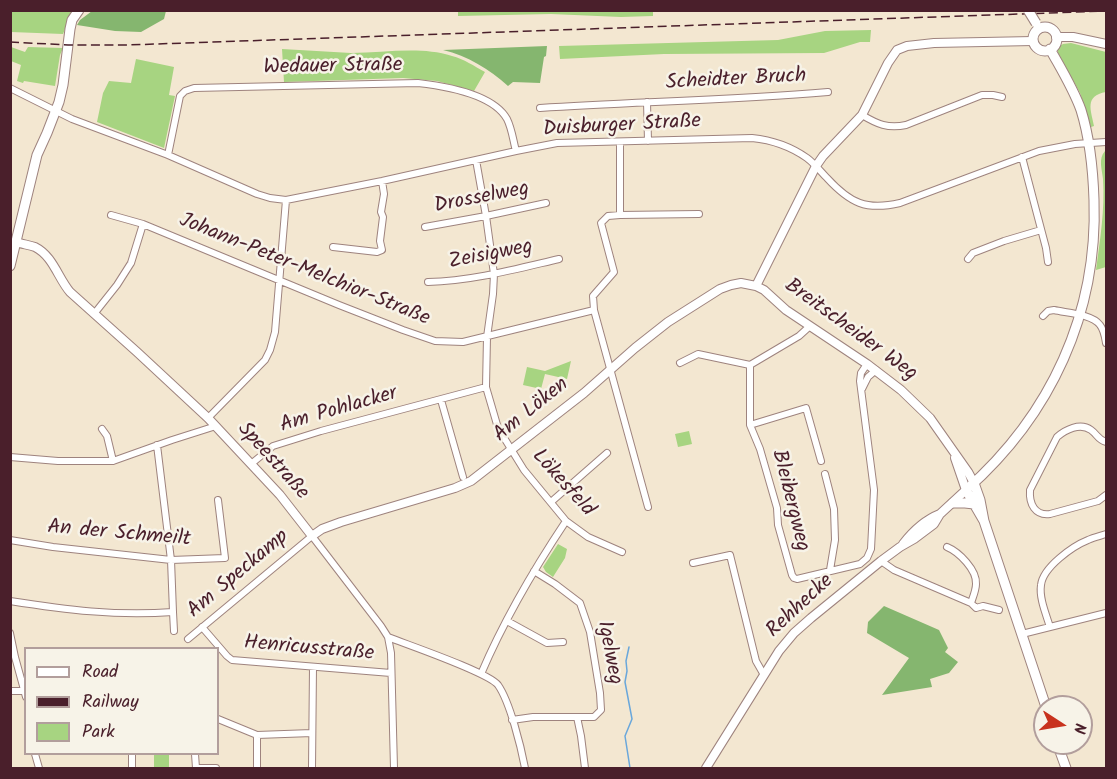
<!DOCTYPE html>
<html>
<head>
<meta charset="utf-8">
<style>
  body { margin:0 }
  #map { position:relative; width:1117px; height:779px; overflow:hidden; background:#f3e7d1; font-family:Kalam,sans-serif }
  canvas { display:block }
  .frame { position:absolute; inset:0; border:12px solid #4a1f2b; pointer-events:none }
  .legend { position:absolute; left:24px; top:647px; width:195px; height:108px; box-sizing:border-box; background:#f7f3e8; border:2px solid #b29e9c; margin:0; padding:8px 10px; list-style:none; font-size:18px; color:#4a1f2b }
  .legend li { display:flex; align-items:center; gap:12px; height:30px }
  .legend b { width:30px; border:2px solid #b29e9c }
  .north { position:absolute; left:1033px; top:695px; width:60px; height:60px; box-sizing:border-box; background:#f7f3e8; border:2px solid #b29e9c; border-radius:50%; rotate:102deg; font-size:16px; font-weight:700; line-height:24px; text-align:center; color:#4a1f2b }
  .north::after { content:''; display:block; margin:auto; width:21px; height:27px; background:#c8321e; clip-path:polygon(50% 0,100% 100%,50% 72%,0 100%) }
</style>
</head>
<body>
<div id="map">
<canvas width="1117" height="779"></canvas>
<div class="frame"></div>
<ul class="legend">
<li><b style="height:8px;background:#fff"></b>Road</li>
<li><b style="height:8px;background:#4a1f2b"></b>Railway</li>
<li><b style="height:16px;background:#a7d481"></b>Park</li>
</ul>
<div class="north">N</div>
</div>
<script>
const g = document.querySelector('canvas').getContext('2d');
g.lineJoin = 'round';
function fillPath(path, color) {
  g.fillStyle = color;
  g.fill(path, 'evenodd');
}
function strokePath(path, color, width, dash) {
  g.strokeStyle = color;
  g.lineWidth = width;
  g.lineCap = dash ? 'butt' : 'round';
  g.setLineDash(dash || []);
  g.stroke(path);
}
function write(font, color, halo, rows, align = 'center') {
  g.font = font + ' Kalam,sans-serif';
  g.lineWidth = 5;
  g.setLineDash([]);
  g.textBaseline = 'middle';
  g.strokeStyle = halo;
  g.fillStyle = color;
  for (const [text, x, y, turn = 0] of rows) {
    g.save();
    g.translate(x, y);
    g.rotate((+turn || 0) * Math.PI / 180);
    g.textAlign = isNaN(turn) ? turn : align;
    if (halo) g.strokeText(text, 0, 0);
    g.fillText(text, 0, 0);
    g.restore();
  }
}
fillPath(new Path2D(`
  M11,11H72L63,34L11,32Z
  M653,11V16L621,17L551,14L458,16V10Z
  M871,30L870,42H860L824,53L664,54L560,59L559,46L778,40L825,31Z
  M1071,43L1106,52V92C1084,96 1091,110 1094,126L1091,127L1080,93L1058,53V47L1063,44Z
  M11,47L25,52L28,47L63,48L60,55L55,86L24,81L23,83L17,81L21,65L11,61Z
  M282,49C305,50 328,52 351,53C385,53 420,46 452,56C464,59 474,66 485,72L474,91L437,81L403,78L284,82Z
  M136,59L174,67L169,95L175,96L164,148L97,122L103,93L109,81L131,83Z
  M1105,151H1106V267L1096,270C1100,239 1105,210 1103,179C1102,169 1098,159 1105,151Z
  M571,361L567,379L545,374L541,389L523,385L527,367L545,371Z
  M689,431L692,444L678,447L675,434Z
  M558,544L567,549L565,558L553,577L546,572L543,567Z
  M154,754H169V768H154Z`), '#a7d481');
fillPath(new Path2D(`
  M92,11L96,10L166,11L164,19L141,32L115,31L77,25L80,20Z
  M547,46L546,56L544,57L540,83L513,82L508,86C489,69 468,56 443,50Z
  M884,606L939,630L948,648L945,652L958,662L949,673L930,679L932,687L882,695L909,658L867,633L868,622Z`), '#85b66f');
strokePath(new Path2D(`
  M629,647L626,661L627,671L625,682L632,719L625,736L630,768`), '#69a7db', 1.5);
const minor = new Path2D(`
  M10,88L72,119L168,155L257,194L270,198L286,200L382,181L516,151L557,143L752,138C772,140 790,146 807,158C815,164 821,172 827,178C850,203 866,211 900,203L1039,151L1075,144L1106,142
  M647,102L648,141
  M540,108C636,102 732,100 828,92
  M862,115C877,124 888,129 906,125L982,95H993L1002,97
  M620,142V215L608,216L601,223L614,272L593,296L594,310L648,507
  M168,155L180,96L185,91L194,88L418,83C444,86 493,94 507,119C512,129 513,140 516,151
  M1022,157L1046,248L1048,262
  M476,160L486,216L494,274L493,294L487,337L486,387L498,428L524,470L566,521L588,537L622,552
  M111,215L143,224L339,305L403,330L435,341L463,342L594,310
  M620,215L699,214
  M425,227L486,216L546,203
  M333,247L377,252L382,250L380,241L383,217L381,212L384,194L382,181
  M968,259L973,253L1004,241L1041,230
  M428,282C472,281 516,269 559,259
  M94,314L117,285L131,263L143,224
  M1043,316L1048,311L1054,310C1067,313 1092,314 1100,325C1104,330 1105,337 1106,343
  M810,326L799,336L750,365V425L760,449L777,508L778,525L792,575L794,578L797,579L860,564L867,558L871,549L874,490L860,381L861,373L867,364
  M680,363L698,354L750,365
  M862,389L868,377L876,370
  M441,400L463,477
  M208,418L265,360L270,350L275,332L286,200
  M750,425L806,408L821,461
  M102,429L107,436L113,461
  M1106,442C1097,439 1098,435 1091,430C1080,422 1065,430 1057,437L1030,490C1029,504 1035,516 1050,514L1098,501L1106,495
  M157,445L171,560L173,612
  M10,457L58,461H113L172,440L216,426
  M251,464L273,446L321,431L486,387
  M825,474L834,509L835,540L830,570
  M551,502L607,453
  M10,540L53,547L171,560L225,558L218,500
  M947,547C959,552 977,570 976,584C976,590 973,597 971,603
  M881,561L894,570L971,603L976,608L983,606L999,610
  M693,563L730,555L756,661L764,675
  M10,601C67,610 115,616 173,612L174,631
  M507,621L547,643L563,642
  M202,627L227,656L232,660L391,673
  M1050,627C1046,614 1039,598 1041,585C1043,567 1073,546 1088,540C1094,537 1100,536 1106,534
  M10,633L15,657L26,697
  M1022,634L1106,613
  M388,637C408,645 488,672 498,685C510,702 521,747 525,768
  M188,639L312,536L381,626L388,637L391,653L394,768
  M481,674C504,620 534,569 566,521
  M10,691H26
  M577,717L581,736L585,768
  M218,719L257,735L312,733
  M512,720L533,717H594L601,710L600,693L590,632L580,603L555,584L534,571
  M257,735V768
  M35,754L39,768
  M132,754V768
  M195,754L196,768H216
  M312,768L313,667`);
const tertiary = new Path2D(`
  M1056,37H1073L1106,44
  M16,242C22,244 29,245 35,247C53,256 58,278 70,292L137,352L208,418L280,495L312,536L322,529L341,522L455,488L471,481L584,393L635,348L668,322L720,289L731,285L741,283L756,286L764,290L786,310L867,364L901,390L930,418L968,472L974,483
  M756,286L816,166L823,156L862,115L888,63L897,50L907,46L934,43L1033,41
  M903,544C913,531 925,520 940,514
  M706,768L779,651L794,633L811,618L881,561L900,547L914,539L934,524L940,514L966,490L955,458`);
const secondary = new Path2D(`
  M1033 39a12 12 0 1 1 24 0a12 12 0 1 1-24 0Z
  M10,266L37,155L47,133L59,102L63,85L70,29L72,20L79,10
  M974,483L980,500L984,521L1046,707
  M953,503H965L974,504
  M984,521L966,490C1051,415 1098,313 1094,200C1093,169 1090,139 1081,110C1073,88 1061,69 1050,49
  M1057,743L1066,768`);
strokePath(minor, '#9e837e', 8);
strokePath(tertiary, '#9e837e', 10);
strokePath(secondary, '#9e837e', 11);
strokePath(minor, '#fff', 6);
strokePath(tertiary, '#fff', 8);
strokePath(secondary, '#fff', 9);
strokePath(new Path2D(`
  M10,42L68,45H127L1106,11`), '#4a1f2b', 1.5, [9, 4.5]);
const secondaryBridge = new Path2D(`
  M1028,10L1036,23`);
strokePath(secondaryBridge, '#9e837e', 11, []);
strokePath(secondaryBridge, '#fff', 9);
write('21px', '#4a1f2b', '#f7f3e8', [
  ["Wedauer Straße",333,68,-1],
  ["Scheidter Bruch",736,81,-3],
  ["Duisburger Straße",622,127,-3],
  ["Drosselweg",482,199,-11],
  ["Zeisigweg",491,256,-11],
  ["Johann-Peter-Melchior-Straße",304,271,22],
  ["Breitscheider Weg",850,331,36],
  ["Am Pohlacker",339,411,-16],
  ["Am Löken",532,411,-39],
  ["Speestraße",272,462,48],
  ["Lökesfeld",562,484,48],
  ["Bleibergweg",789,501,76],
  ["An der Schmeilt",119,535,5],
  ["Am Speckamp",239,575,-40],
  ["Rehhecke",801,607,-43],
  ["Henricusstraße",309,650,5],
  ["Igelweg",608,653,79]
]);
</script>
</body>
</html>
